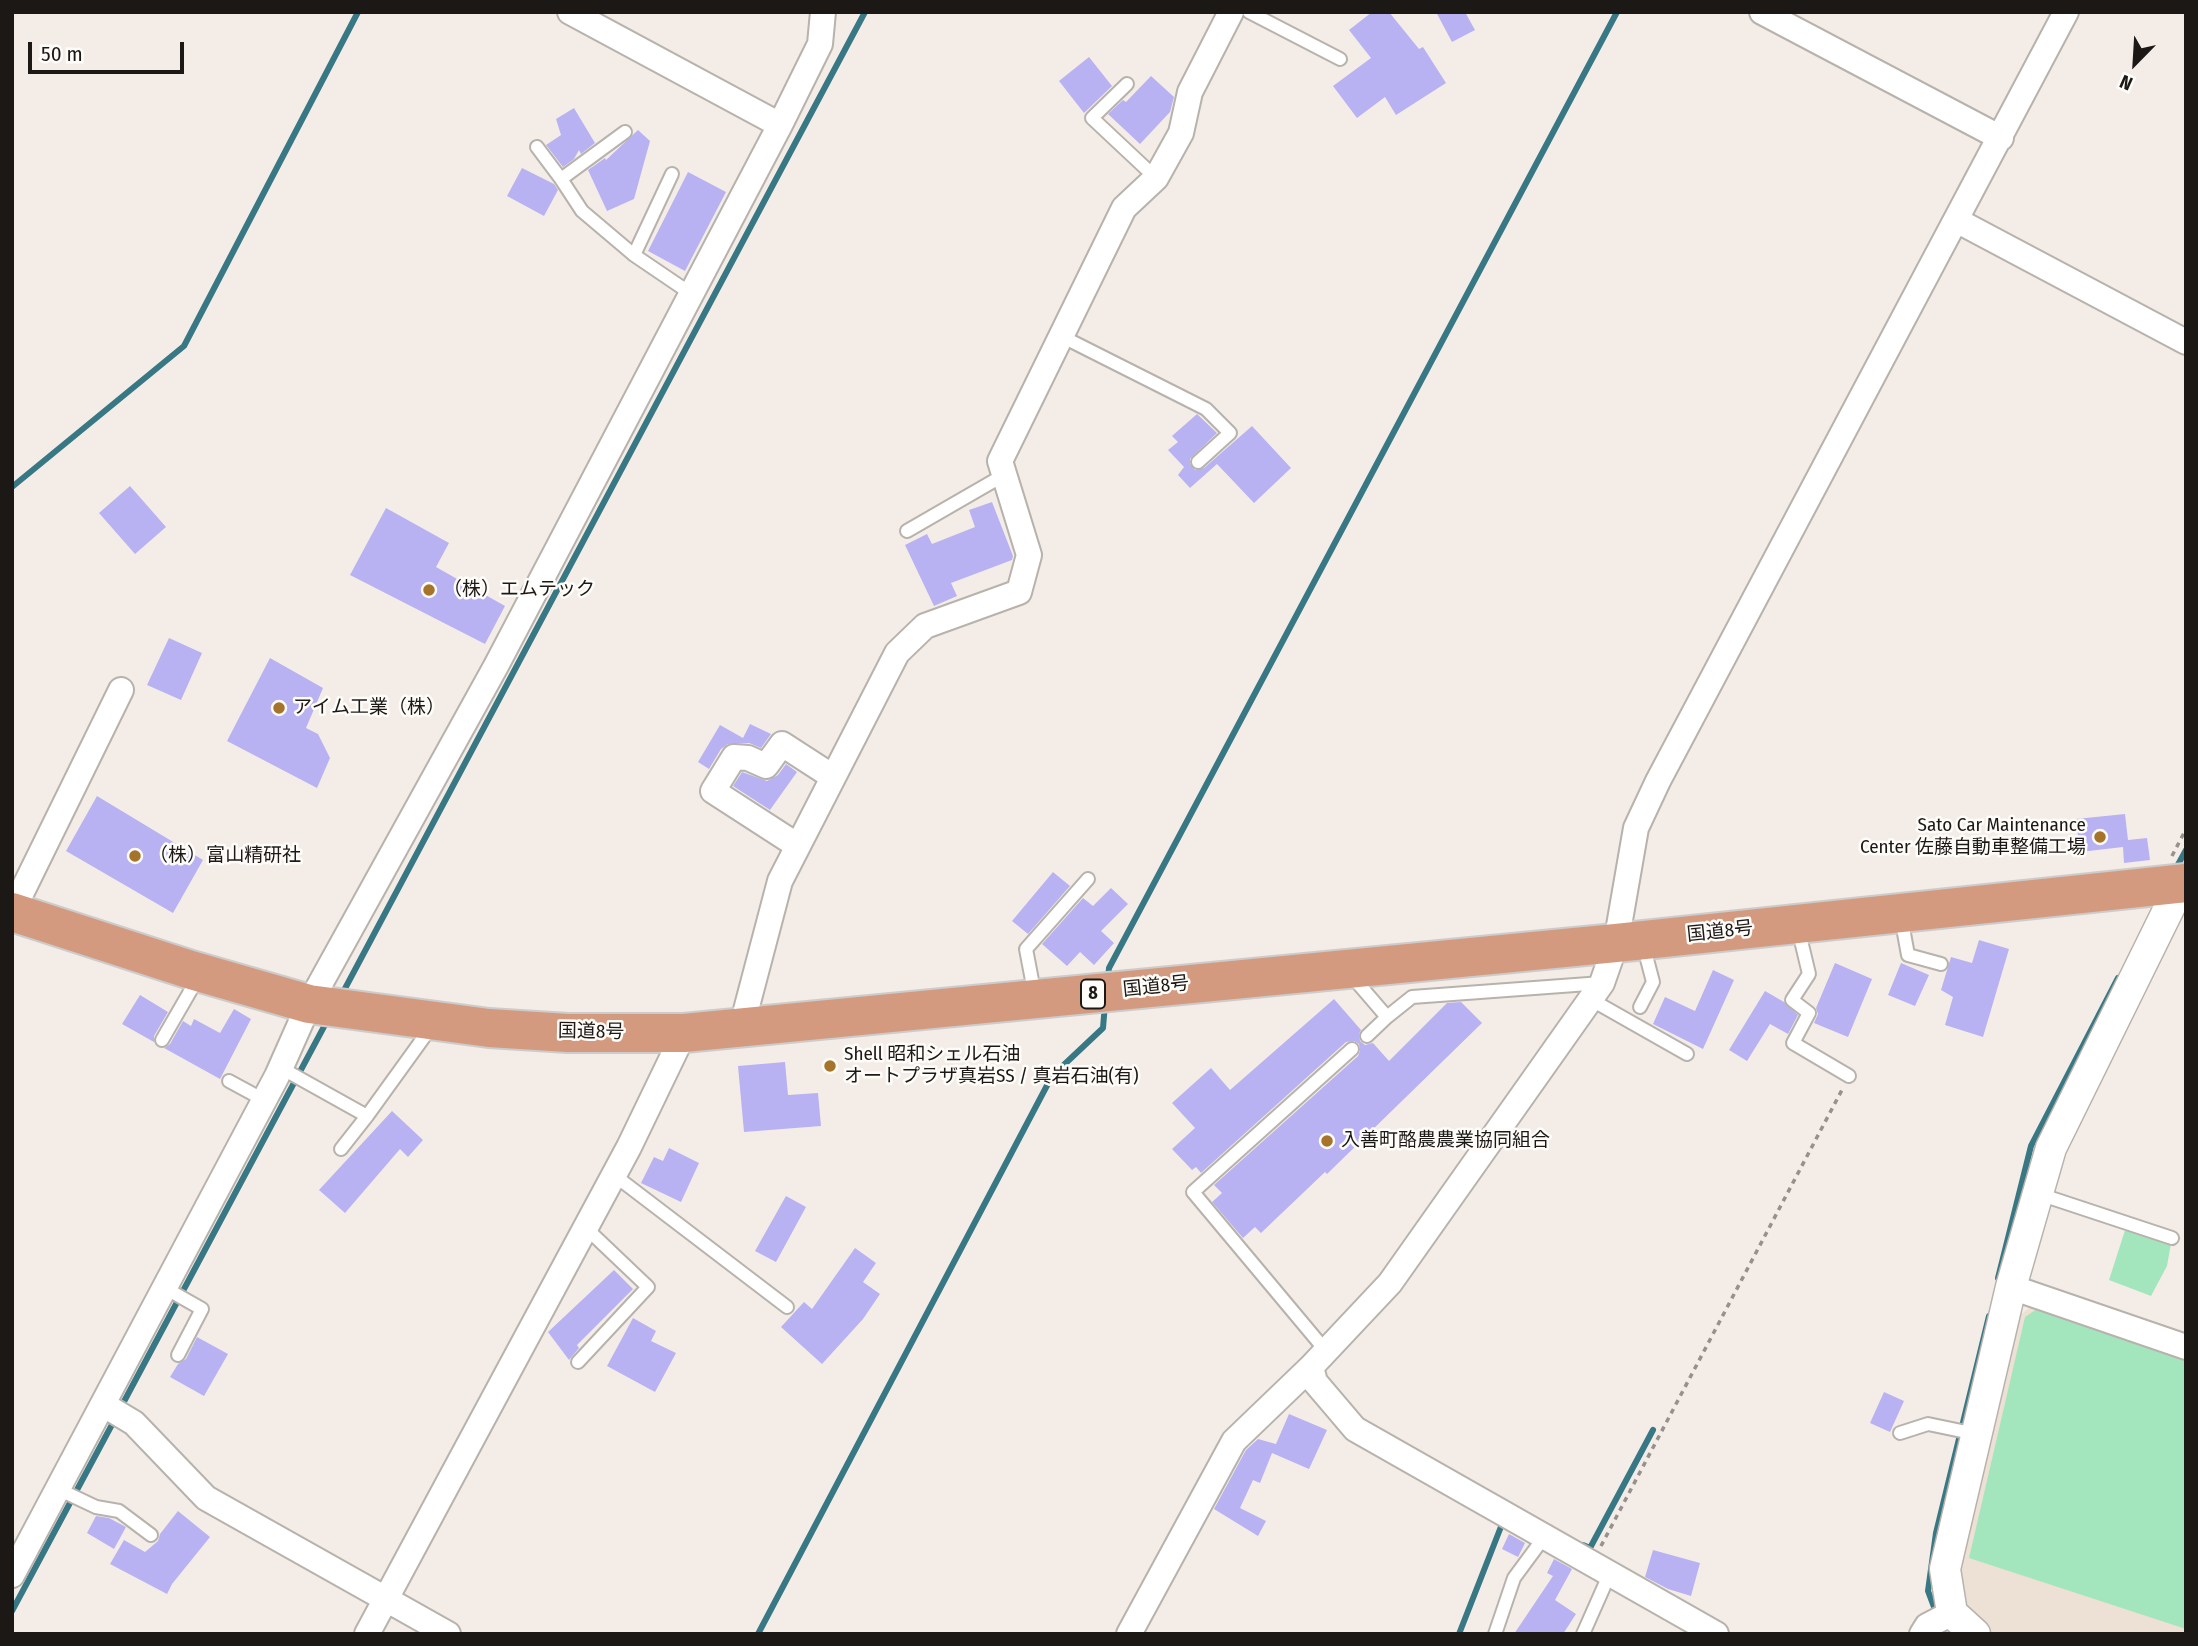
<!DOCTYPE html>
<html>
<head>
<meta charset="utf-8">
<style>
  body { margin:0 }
  #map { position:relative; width:2198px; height:1646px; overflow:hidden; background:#f4ede7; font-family:"Fira Sans Condensed",sans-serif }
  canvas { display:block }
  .frame { position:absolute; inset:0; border:14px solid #1b1816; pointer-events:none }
  .north { position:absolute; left:2100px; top:28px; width:70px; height:70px; -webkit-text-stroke:5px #fefcf9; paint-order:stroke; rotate:204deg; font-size:19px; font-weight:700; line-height:28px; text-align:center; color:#1b1816 }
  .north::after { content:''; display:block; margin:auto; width:24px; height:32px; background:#1b1816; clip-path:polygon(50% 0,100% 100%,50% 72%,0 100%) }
  .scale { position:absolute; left:28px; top:42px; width:156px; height:32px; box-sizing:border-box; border:4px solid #1b1816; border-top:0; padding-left:9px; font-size:21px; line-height:24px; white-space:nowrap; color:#1b1816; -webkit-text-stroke:5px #fefcf9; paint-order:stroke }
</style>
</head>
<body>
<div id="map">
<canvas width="2198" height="1646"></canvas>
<div class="frame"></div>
<div class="north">N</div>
<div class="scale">50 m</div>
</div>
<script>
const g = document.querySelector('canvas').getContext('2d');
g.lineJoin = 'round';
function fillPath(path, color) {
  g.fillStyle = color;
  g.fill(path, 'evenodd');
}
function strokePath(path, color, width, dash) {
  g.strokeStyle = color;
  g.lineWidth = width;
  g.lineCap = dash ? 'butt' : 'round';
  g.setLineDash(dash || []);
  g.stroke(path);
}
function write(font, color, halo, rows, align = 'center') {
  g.font = font + ' "Fira Sans Condensed","Noto Sans JP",sans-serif';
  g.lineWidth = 5;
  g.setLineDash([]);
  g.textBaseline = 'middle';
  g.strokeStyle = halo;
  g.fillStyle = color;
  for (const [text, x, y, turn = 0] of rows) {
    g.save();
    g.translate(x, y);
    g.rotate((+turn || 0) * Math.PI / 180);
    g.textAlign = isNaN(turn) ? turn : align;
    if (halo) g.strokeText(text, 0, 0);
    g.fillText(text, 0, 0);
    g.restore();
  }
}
fillPath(new Path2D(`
  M2034,1304L2186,1356V1634H1995L1972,1620L1956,1581L2019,1316Z`), '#ede0d4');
fillPath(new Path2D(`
  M2127,1224L2172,1238L2167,1266L2151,1296L2109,1280Z
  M2037,1309L2186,1360V1629L1969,1558L2025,1317Z`), '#a3e6bd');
strokePath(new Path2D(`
  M12,487L184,346L358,12
  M2175,870L2186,850
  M1108,979L1109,968L1617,12
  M341,996L865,12
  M1998,1278L2031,1146L2118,978
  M120,1409L327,1021
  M1583,1545L1590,1548L1653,1430
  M12,1611L115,1419
  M1937,1615L1928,1591L1936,1533L1989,1316
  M758,1634L1052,1076L1103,1028L1105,1004
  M1459,1634L1504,1519`), '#387884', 6);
fillPath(new Path2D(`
  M1372,12H1389L1419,49L1423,47L1446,83L1396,115L1385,97L1357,118L1333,86L1371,58L1349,30Z
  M1436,12H1465L1475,30L1452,42Z
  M1089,57L1112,86L1084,113L1059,81Z
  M1151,76L1174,97L1170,112L1140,144L1108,114L1123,100L1126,102Z
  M574,108L595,143L581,154L579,150L574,159L563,167L546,145L561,135L556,119Z
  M638,130L650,141L634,199L607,211L588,170L605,158L606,160Z
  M522,168L554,184L558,190L544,216L507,196Z
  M688,172L726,192L685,271L648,251Z
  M1197,414L1217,433L1190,459V464L1195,470L1204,468L1252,426L1291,468L1254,503L1217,464L1190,488L1178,475L1184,467L1168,450L1178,442L1172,436Z
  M130,486L166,527L135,554L99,513Z
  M992,502L1013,556L1012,560L951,583L957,596L934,606L905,545L927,534L932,544L975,527L969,510Z
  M386,508L449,543L436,567L505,606L485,644L350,575Z
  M169,638L202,653L181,700L147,685Z
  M270,658L323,688L306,728L318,734L330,758L317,788L227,741Z
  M750,724L771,734L761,748L749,743L728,744L721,749L709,769L698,762L720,725L743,738Z
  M786,764L797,772L770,810L733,786L742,772L767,781L778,775Z
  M97,796L203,860L173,913L66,851Z
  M2125,814L2128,840L2147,838L2150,860L2124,863L2123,847L2080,852L2076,819Z
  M1053,872L1070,886L1028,934L1012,921Z
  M1111,888L1128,904L1101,931L1114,943L1094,965L1080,952L1067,966L1042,944L1083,898L1093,906Z
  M1979,940L2009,949L1983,1037L1945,1025L1953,997L1941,990L1951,957L1972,963Z
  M1835,963L1872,979L1848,1037L1814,1023L1818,1014L1816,1008Z
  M1901,963L1929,975L1915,1006L1888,995Z
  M1713,970L1734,980L1703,1049L1653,1024L1665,997L1695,1011Z
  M1765,991L1784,1002L1798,1015L1788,1034L1770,1024L1747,1061L1729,1050Z
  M140,995L168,1012L154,1036V1042L122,1024Z
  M1334,999L1361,1030L1359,1034L1360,1041L1365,1045L1373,1043L1389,1061L1447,1003L1461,1002L1482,1023L1327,1174L1325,1172L1261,1233L1255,1227L1243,1238L1212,1202L1222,1193L1214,1185L1358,1056L1360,1051L1359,1044L1354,1041L1346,1042L1201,1173L1196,1167L1192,1170L1172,1149L1195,1128L1172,1103L1211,1068L1230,1090Z
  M234,1009L251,1019L220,1079L164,1048L170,1044L183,1021L191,1026L194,1019L220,1033Z
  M785,1062L788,1095L818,1093L821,1126L744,1132L738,1066Z
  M392,1111L423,1140L408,1157L400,1149L345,1213L319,1190Z
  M669,1148L699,1163L681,1202L641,1183L654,1157L663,1161Z
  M786,1196L806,1207L776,1262L755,1251Z
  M855,1248L876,1263L863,1282L880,1294L863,1319L822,1364L781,1327L804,1302L812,1309Z
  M614,1270L633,1289L577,1345L579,1348L569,1360L548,1332Z
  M633,1318L656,1331L651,1341L676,1353L655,1392L607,1366Z
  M197,1337L228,1354L204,1396L170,1377L178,1364L186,1359Z
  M1884,1392L1904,1401L1890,1432L1870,1423Z
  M1289,1414L1327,1430L1309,1469L1272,1453L1260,1483L1253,1480L1240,1508L1266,1521L1258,1536L1214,1509L1246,1450L1258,1439L1276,1444Z
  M178,1511L210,1537L172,1584L167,1594L110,1564L124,1540L145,1552L158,1541L160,1534Z
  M96,1516L109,1518L126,1527L114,1549L87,1533Z
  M1509,1534L1525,1543L1518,1557L1502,1549Z
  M1653,1550L1700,1563L1691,1596L1668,1589L1645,1577Z
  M1554,1559L1572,1569L1555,1600L1576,1614L1563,1634H1514L1553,1576L1547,1573Z`), '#b8b2f2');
const service = new Path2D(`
  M1249,12L1340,59
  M1127,84L1092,118L1156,178
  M625,132L561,179L582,211L634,255
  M537,147L561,179
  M672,174L634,255L690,293
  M1061,336L1206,409L1230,433L1198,462
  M907,531L1004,475
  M1901,917L1908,955L1941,964
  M1798,928L1809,974L1792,1000L1809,1013L1793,1043L1849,1076
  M1350,974L1387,1017L1367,1036
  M1035,996L1026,949L1088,879
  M1590,999L1687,1054
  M1640,1007L1653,982L1643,944
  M1387,1017L1412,997L1602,983
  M162,1040L199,976
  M281,1068L367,1116L341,1149
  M229,1081L264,1100
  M367,1116L432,1026
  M614,1175L787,1307
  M2039,1194L2172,1238
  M165,1288L202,1309L178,1355
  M1326,1351L1193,1192L1352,1049
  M578,1362L648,1287L586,1228
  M1900,1433L1928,1424L1976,1434
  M58,1489L96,1507L119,1511L151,1535
  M1495,1634L1514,1578L1545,1536
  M1583,1634L1610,1573`);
const minor = new Path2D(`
  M570,12L780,125
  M1762,12L2001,138
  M1956,220L2186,342
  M798,846L713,791L734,757L748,758L766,766L782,744L833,777
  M12,912L121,690
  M741,1029L780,881L897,653L925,626L1019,592L1029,555L1000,461L1124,208L1156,178L1181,133L1190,92L1231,12
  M2011,1287L2186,1347
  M1311,1367L1315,1382L1355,1429L1716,1634
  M104,1405L134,1423L206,1498L448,1634
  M12,1575L277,1076L309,1004L496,666L780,125L820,44L823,12
  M367,1634L629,1147L684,1033
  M1129,1634L1234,1441L1311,1367L1390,1283L1602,983L1616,943L1636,828L1658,781L2066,12
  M1922,1634L1927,1626L1952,1613`);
const tertiary = new Path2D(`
  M1975,1634L1952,1613L1945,1569L2011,1287L2051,1148L2181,884`);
const trunk = new Path2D(`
  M12,912L191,970L309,1004L489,1028L568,1033H684L1616,943L2186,883`);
strokePath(service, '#b8b2ac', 16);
strokePath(minor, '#b8b2ac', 28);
strokePath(tertiary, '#b8b2ac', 33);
strokePath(trunk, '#cdcccc', 42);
strokePath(new Path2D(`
  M2172,856L2186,829
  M1601,1546L1843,1088`), '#96918c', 3.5, [5, 5]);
strokePath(service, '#fff', 12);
strokePath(minor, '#fff', 24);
strokePath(tertiary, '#fff', 30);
strokePath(trunk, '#d49a7f', 38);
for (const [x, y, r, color] of [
  [429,590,7,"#a6732b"],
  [279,708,7,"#a6732b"],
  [2100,837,7,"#a6732b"],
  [135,856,7,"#a6732b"],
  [830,1066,7,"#a6732b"],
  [1327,1141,7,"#a6732b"]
]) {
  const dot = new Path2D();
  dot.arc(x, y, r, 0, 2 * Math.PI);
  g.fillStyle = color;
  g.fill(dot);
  strokePath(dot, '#fefcf9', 2.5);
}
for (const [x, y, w] of [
  [1093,994,24]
]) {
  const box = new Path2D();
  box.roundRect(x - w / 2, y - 14.5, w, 29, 5);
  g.fillStyle = '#fefcf9';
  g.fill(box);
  strokePath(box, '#1b1816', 2);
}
write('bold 18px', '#1b1816', null, [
  ["8",1093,994]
]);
write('19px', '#1b1816', '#fefcf9', [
  ["（株）エムテック",443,590],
  ["アイム工業（株）",293,708],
  ["Sato Car Maintenance",2086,826,"right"],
  ["Center 佐藤自動車整備工場",2086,848,"right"],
  ["（株）富山精研社",149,856],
  ["Shell 昭和シェル石油",844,1055],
  ["オートプラザ真岩SS / 真岩石油(有)",844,1077],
  ["入善町酪農農業協同組合",1341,1141]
], 'left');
write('19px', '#1b1816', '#fefcf9', [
  ["国道8号",1720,932,-6],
  ["国道8号",1156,987,-6],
  ["国道8号",591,1032,1]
]);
</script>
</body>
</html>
